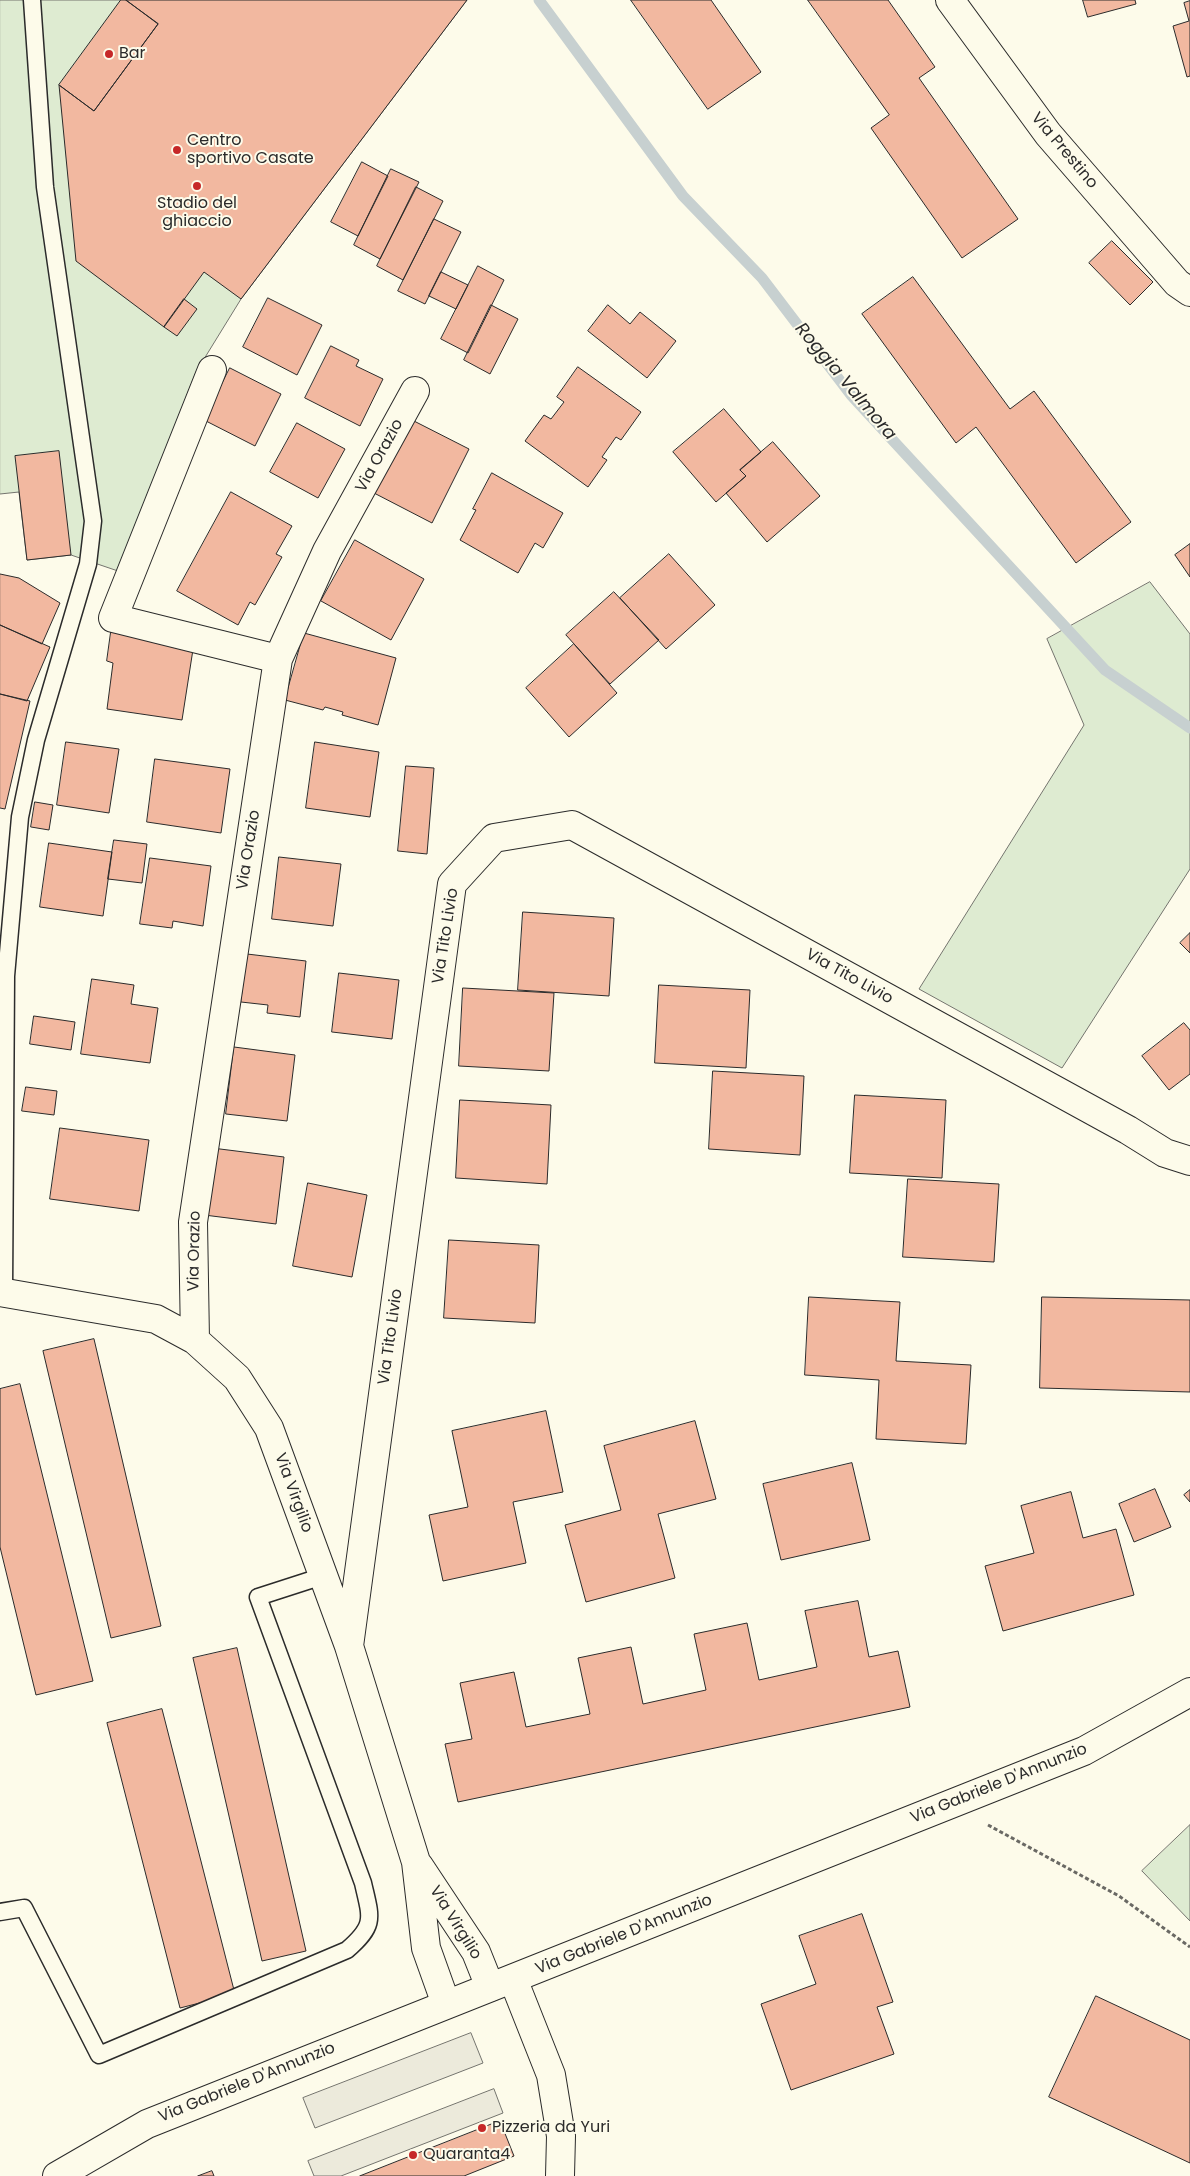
<!DOCTYPE html>
<html>
<head>
<meta charset="utf-8">
<style>
  body { margin:0 }
  canvas { display:block; background:#fdfbea }
</style>
</head>
<body>
<canvas width="1190" height="2176"></canvas>
<script>
const g = document.querySelector('canvas').getContext('2d');
g.lineJoin = 'round';
function fillPath(path, color) {
  g.fillStyle = color;
  g.fill(path, 'evenodd');
}
function strokePath(path, color, width, dash) {
  g.strokeStyle = color;
  g.lineWidth = width;
  g.lineCap = dash ? 'butt' : 'round';
  g.setLineDash(dash || []);
  g.stroke(path);
}
function write(font, color, halo, rows, align = 'center') {
  g.font = font + ' Poppins,sans-serif';
  g.lineWidth = 4;
  g.setLineDash([]);
  g.textBaseline = 'middle';
  g.strokeStyle = halo;
  g.fillStyle = color;
  for (const [text, x, y, turn = 0] of rows) {
    g.save();
    g.translate(x, y);
    g.rotate((+turn || 0) * Math.PI / 180);
    g.textAlign = isNaN(turn) ? turn : align;
    if (halo) g.strokeText(text, 0, 0);
    g.fillText(text, 0, 0);
    g.restore();
  }
}
const green = new Path2D(`
  M0,0H467L241,299L196,372L118,571L71,555L27,560L19,492L0,494Z
  M1150,582L1190,634V869L1062,1068L919,989L1084,725L1047,639Z
  M1190,1825V1921L1142,1871Z`);
fillPath(green, '#deebd1');
strokePath(green, '#74746e', 1);
const parking = new Path2D(`
  M471,2033L483,2063L315,2128L303,2098Z
  M494,2089L503,2113L341,2176H314L308,2161Z`);
fillPath(parking, '#eceadb');
strokePath(parking, '#74746e', 1);
strokePath(new Path2D(`
  M539,0L683,196L762,278L851,395L1105,670L1190,728`), '#c7d0d0', 11);
const building = new Path2D(`
  M121,0H126L158,24L94,111L59,85Z
  M126,0H467L241,299L204,272L164,327L76,261L59,85L94,111L158,24Z
  M631,0H711L761,72L708,109Z
  M808,0H888L935,67L919,78L1018,219L962,258L871,128L889,115Z
  M1083,0H1135L1136,4L1088,17Z
  M1190,1V76L1187,77L1173,26L1189,21L1184,3Z
  M362,162L388,176L358,236L331,222Z
  M391,169L419,182L380,259L354,245Z
  M416,187L443,201L403,280L377,266Z
  M434,219L461,232L425,304L398,291Z
  M1112,241L1153,282L1130,305L1089,263Z
  M478,266L504,280L468,353L441,339Z
  M441,272L468,285L456,309L429,296Z
  M913,277L1010,409L1034,391L1131,522L1076,563L976,427L956,443L862,314Z
  M268,298L322,325L297,375L243,347Z
  M184,299L197,309L177,336L164,327Z
  M491,305L518,319L490,374L464,360Z
  M608,305L630,324L640,312L676,341L647,378L588,331Z
  M331,346L359,360L356,366L383,379L360,426L305,398Z
  M578,367L641,412L621,440L616,437L602,457L607,460L588,487L525,441L544,415L551,419L564,402L557,397Z
  M230,368L281,394L255,446L204,420Z
  M724,409L761,452L740,470L746,476L716,502L673,452Z
  M412,420L469,449L432,523L374,493Z
  M297,423L345,449L318,498L270,472Z
  M773,442L820,496L767,542L726,493L746,476L740,470Z
  M59,451L71,555L27,560L15,456Z
  M492,473L563,513L543,548L535,543L518,573L460,540L476,510L473,509Z
  M231,492L292,526L276,554L282,557L255,605L250,602L238,625L177,591Z
  M355,540L424,579L391,640L321,601Z
  M1190,544V577L1175,555Z
  M669,554L715,605L666,649L620,598Z
  M0,574L19,578L60,603L42,644L0,625Z
  M614,592L659,640L610,684L566,635Z
  M0,625L50,647L27,701L0,694Z
  M111,632L194,643L182,720L107,709L113,663L107,661Z
  M304,633L396,658L378,725L342,715L343,712L325,707L323,710L285,700Z
  M574,644L617,693L569,737L526,688Z
  M0,694L30,701L5,809L0,808Z
  M66,742L119,749L109,813L57,805Z
  M315,742L379,752L370,817L306,808Z
  M155,759L230,769L221,833L147,822Z
  M406,766L434,768L427,854L398,851Z
  M35,802L53,805L49,830L31,827Z
  M114,840L147,844L142,883L108,879Z
  M49,843L112,852L103,916L40,907Z
  M279,857L341,864L333,926L272,919Z
  M150,858L211,866L203,926L173,921L172,928L140,924Z
  M523,912L614,918L609,996L518,990Z
  M1190,933V953L1180,943Z
  M247,954L306,961L300,1017L267,1013L268,1005L241,1002Z
  M339,973L399,980L392,1039L332,1032Z
  M92,979L134,985L131,1004L158,1008L150,1063L81,1054Z
  M659,985L750,990L746,1068L655,1063Z
  M463,988L554,993L549,1071L459,1066Z
  M34,1016L75,1022L71,1050L30,1044Z
  M1184,1023L1190,1030V1074L1169,1090L1142,1056Z
  M234,1047L295,1055L287,1121L226,1114Z
  M713,1071L804,1076L800,1155L709,1149Z
  M26,1087L57,1091L54,1115L22,1111Z
  M855,1095L946,1100L942,1178L850,1173Z
  M460,1100L551,1105L547,1184L456,1178Z
  M60,1128L149,1140L139,1211L50,1199Z
  M212,1148L284,1157L276,1224L204,1215Z
  M908,1179L999,1184L994,1262L903,1257Z
  M308,1183L367,1195L352,1277L293,1266Z
  M449,1240L539,1245L535,1323L444,1318Z
  M809,1297L900,1302L896,1361L971,1365L966,1444L876,1439L879,1380L805,1375Z
  M1042,1297L1190,1300V1392L1040,1388Z
  M94,1339L161,1626L111,1638L43,1351Z
  M20,1384L93,1681L36,1695L0,1547V1389Z
  M546,1411L563,1492L513,1502L526,1563L443,1581L429,1515L468,1507L452,1431Z
  M695,1421L716,1499L658,1514L675,1578L586,1602L565,1525L621,1510L604,1446Z
  M852,1463L870,1540L781,1560L763,1484Z
  M1155,1489L1171,1527L1134,1542L1119,1504Z
  M1190,1490V1502L1184,1495Z
  M1071,1492L1083,1538L1116,1529L1134,1595L1003,1631L985,1566L1034,1553L1021,1506Z
  M858,1601L869,1657L898,1651L910,1707L458,1802L445,1744L472,1739L460,1683L514,1672L526,1727L590,1714L578,1658L631,1647L643,1704L706,1690L694,1634L747,1623L759,1680L817,1667L805,1611Z
  M237,1648L306,1951L262,1961L193,1658Z
  M162,1709L235,1994L180,2008L107,1723Z
  M862,1914L893,2002L877,2007L894,2054L791,2090L761,2004L816,1984L799,1936Z
  M1096,1996L1190,2040V2163L1049,2097Z
  M500,2121L514,2156L464,2176H360Z
  M212,2171L214,2176H198Z`);
fillPath(building, '#f2b8a0');
strokePath(building, '#2b2b2b', 1);
const service = new Path2D(`
  M4,1291L6,976L20,817L36,740L88,564L93,521L45,187L32,0
  M0,1912L24,1908L99,2055L347,1950C376,1925 371,1918 363,1883L258,1597L323,1576`);
const minor = new Path2D(`
  M950,0L1048,134L1177,283L1190,292
  M212,370L113,618L278,659
  M0,1292L156,1319L195,1340L237,1378L269,1428L349,1646L416,1862L426,1948L446,2004
  M195,1340L193,1222L278,659L327,551L415,391
  M349,1646L452,884L494,838L572,825L1128,1130L1165,1153L1190,1161
  M419,1866L476,1952L490,1987
  M513,1979L551,2075L561,2136L560,2176`);
const secondary = new Path2D(`
  M57,2176L147,2124L1084,1751L1190,1692`);
strokePath(service, '#2b2b2b', 19);
strokePath(minor, '#2b2b2b', 30);
strokePath(secondary, '#2b2b2b', 30);
strokePath(new Path2D(`
  M988,1825L1119,1896L1190,1947`), '#6a6964', 3, [4, 2.5]);
strokePath(service, '#fdfbea', 16);
strokePath(minor, '#fdfbea', 28);
strokePath(secondary, '#fdfbea', 28);
for (const [x, y, r, color] of [
  [109,54,5,"#c62828"],
  [177,150,5,"#c62828"],
  [197,186,5,"#c62828"],
  [482,2128,5,"#c62828"],
  [413,2155,5,"#c62828"]
]) {
  const dot = new Path2D();
  dot.arc(x, y, r, 0, 2 * Math.PI);
  g.fillStyle = color;
  g.fill(dot);
  strokePath(dot, '#fdfbea', 2);
}
write('16px', '#2b2b2b', '#fdfbea', [
  ["Bar",119,54],
  ["Centro",187,141],
  ["sportivo Casate",187,159],
  ["Stadio del",197,204,"center"],
  ["ghiaccio",197,222,"center"],
  ["Pizzeria da Yuri",492,2128],
  ["Quaranta4",423,2155]
], 'left');
write('16px', '#2b2b2b', '#fdfbea', [
  ["Via Prestino",1064,151,50],
  ["Via Orazio",380,456,-61],
  ["Via Orazio",249,850,-81],
  ["Via Tito Livio",446,936,-81],
  ["Via Tito Livio",849,977,29],
  ["Via Orazio",195,1251,-89],
  ["Via Tito Livio",391,1337,-82],
  ["Via Virgilio",293,1493,70],
  ["Via Gabriele D'Annunzio",999,1784,-22],
  ["Via Virgilio",455,1923,58],
  ["Via Gabriele D'Annunzio",624,1935,-22],
  ["Via Gabriele D'Annunzio",247,2083,-22]
]);
write('italic 18px', '#2b2b2b', '#fdfbea', [
  ["Roggia Valmora",845,382,50]
]);
</script>
</body>
</html>
